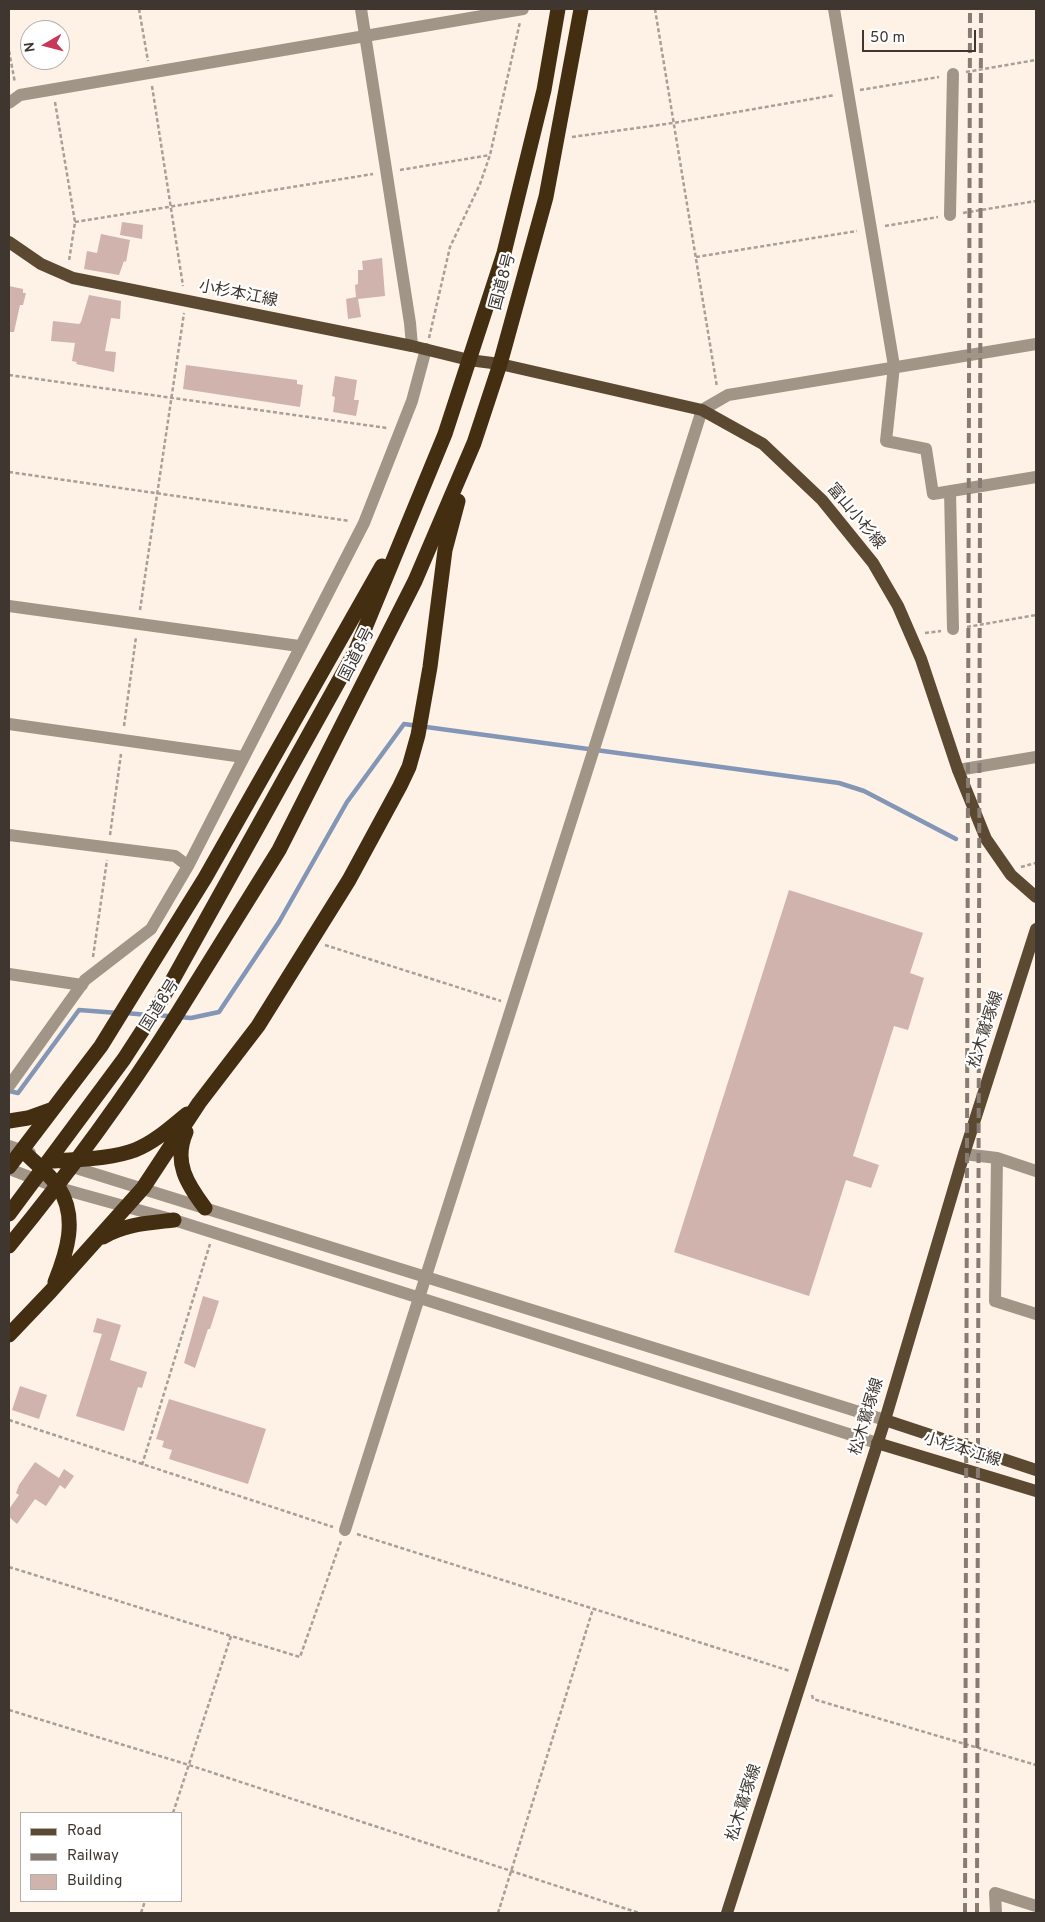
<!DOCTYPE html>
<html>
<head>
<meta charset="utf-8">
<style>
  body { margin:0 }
  #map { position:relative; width:1045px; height:1922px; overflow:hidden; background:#fef1e6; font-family:Overpass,sans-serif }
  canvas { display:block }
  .frame { position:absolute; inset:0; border:10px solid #3e362f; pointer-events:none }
  .legend { position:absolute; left:20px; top:1812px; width:162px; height:90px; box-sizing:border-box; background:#fff; border:1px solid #b2afac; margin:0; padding:6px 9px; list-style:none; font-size:15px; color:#3e362f }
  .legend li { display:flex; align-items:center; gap:10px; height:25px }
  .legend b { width:25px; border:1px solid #b2afac }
  .north { position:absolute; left:20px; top:20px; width:50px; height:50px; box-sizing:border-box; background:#fff; border:1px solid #b2afac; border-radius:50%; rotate:262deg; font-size:14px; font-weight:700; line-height:20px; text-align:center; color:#3e362f }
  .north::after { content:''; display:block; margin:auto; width:18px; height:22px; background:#c8385b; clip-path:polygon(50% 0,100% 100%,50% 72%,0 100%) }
  .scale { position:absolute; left:862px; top:30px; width:114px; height:22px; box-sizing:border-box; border:2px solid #3e362f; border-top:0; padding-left:6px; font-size:15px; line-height:18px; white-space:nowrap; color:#3e362f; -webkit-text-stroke:4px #fff; paint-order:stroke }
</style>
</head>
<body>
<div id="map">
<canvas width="1045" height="1922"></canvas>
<div class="frame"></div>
<ul class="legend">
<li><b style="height:6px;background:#5c4931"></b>Road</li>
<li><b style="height:6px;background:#867c74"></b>Railway</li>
<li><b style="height:14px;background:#cfb3ac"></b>Building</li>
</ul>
<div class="north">N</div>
<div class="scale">50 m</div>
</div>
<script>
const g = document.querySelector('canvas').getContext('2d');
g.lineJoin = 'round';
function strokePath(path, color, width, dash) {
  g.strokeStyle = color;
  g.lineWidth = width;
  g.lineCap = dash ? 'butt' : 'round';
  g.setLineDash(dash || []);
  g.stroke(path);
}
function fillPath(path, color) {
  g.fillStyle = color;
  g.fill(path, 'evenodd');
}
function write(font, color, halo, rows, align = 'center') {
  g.font = font + ' Overpass,"Noto Sans JP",sans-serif';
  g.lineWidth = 4.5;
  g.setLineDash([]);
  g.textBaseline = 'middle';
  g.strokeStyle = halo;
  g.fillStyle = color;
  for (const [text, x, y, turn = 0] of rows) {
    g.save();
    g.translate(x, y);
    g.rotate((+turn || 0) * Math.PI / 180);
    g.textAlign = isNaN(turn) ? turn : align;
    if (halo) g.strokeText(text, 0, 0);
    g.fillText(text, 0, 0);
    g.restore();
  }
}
strokePath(new Path2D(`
  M126,1013L148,1015
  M156,1015L191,1018L219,1012L279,922L347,802L404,724L839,783L864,791L956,839
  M9,1091L18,1093L79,1010L118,1013`), '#8396b6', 4.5);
fillPath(new Path2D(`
  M122,222L143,225L142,239L120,235Z
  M101,234L130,240L126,262L124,261L119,275L84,269L87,251L97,253Z
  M382,258L385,296L358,299L361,317L348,319L346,299L356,297L355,285L358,284V270H363L362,261Z
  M9,286L23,289V293H26L23,305H20L14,332H9Z
  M89,295L121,301L120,319L111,318L105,351L116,352L114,372L76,364L77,362L72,361L75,343L51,341L53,321L79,324L81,322Z
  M186,365L297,380V384L303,385L300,407L183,389Z
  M335,376L357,380L354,400H359L356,416L333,412L335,397L332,396Z
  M789,890L923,933L910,973L924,978L908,1030L894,1026L853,1156L879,1165L871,1188L846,1180L809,1296L674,1252Z
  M203,1296L219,1301L210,1329H208L195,1368L184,1363Z
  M97,1318L121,1325L110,1360L147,1372L142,1388L138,1387L124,1431L76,1416L102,1334L93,1332Z
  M20,1386L47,1395L39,1419L12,1410Z
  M169,1399L266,1429L248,1484L169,1459L172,1450L162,1447L164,1441L156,1439Z
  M35,1462L59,1478L64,1469L74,1476L65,1489L60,1485L46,1506L35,1499L17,1524L9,1517V1509L19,1495L16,1493L19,1485Z`), '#cfb3ac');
strokePath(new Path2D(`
  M139,9L148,61
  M655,9L717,387
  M9,51L15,83
  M966,72L1036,60
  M152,86L183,286
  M860,90L939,77
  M55,102L75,222L69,261
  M572,137L673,123L835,95
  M400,170L490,155
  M963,213L1036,201
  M75,222L373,174
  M885,226L938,217
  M696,257L857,231
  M429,338L450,247L480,184L490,155L520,22
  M9,375L387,428
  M9,472L350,521
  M140,610L184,313
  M967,627L1036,615
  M925,633L941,631
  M124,726L136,637
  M110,835L121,754
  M1021,867L1036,863
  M325,945L501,1001
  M93,957L107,860
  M9,1420L333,1527
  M142,1465L210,1244
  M357,1534L790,1671
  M9,1567L231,1636
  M812,1695L813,1699L1036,1765
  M9,1710L189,1765L639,1913
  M173,1813L231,1636L300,1657L341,1541
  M141,1913L145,1901
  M498,1913L593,1609`), '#a99f95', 2.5, [4, 2.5]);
strokePath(new Path2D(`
  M361,9L410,323L412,346
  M834,9L894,366L886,441L926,449L933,494L1036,477
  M9,103L20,95L523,9
  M950,215L953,74
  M950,491L953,629
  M9,606L299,646
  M9,724L243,757
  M958,770L1036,757
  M9,835L175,856L188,866
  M9,974L82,985
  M9,1086L85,980L151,929L188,866L364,523L412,401L426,349
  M9,1146L30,1153
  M964,1154L997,1158L1036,1171
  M997,1158L995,1301L1036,1314
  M63,1164L885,1420
  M9,1169L59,1188L174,1220L877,1443
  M345,1530L702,410L728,395L1036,344
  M996,1913L995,1893L1036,1906`), '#a19588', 12);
strokePath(new Path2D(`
  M9,242L41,264L73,278L412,346L469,360L500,364L702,410L763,444L822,500L873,563L898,606L921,659L958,770L986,839L1011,875L1036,897
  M885,1420L1036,1470
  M877,1443L1036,1491
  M727,1913L885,1420L964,1154L1036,929`), '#5c4931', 12);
strokePath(new Path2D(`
  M157,1008L356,650L445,434L504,253L544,90L558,9
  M174,1019L279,850L415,581L474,443L500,364L546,197L581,9
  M9,1121L28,1118L53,1109
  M186,1132C173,1162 187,1184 205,1208
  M23,1151C34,1162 50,1174 59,1188C78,1218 67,1252 55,1282
  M54,1161C80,1159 111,1159 135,1150C155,1142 171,1127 187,1114
  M9,1167L101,1046L151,965L205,878L382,566
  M103,1237C125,1224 149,1223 174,1220
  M9,1335L50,1292L143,1188L199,1103L258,1026L349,880L400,786L409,767L418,735L430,667L445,550L458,501`), '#442e12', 15);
strokePath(new Path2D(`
  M965,1913L970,9
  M977,1913L981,9`), '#867c74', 4, [10, 5]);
strokePath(new Path2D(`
  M9,1214L124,1059L157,1008
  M9,1246C68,1174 124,1098 174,1019`), '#442e12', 15);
write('16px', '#3e362f', '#fff', [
  ["国道8号",504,282,-75],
  ["小杉本江線",238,295,11],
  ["富山小杉線",855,517,50],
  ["国道8号",358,655,-63],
  ["国道8号",161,1006,-58],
  ["松木鷲塚線",987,1030,-72],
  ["松木鷲塚線",868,1417,-73],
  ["小杉本江線",962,1451,17],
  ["松木鷲塚線",745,1803,-72]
]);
</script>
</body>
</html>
